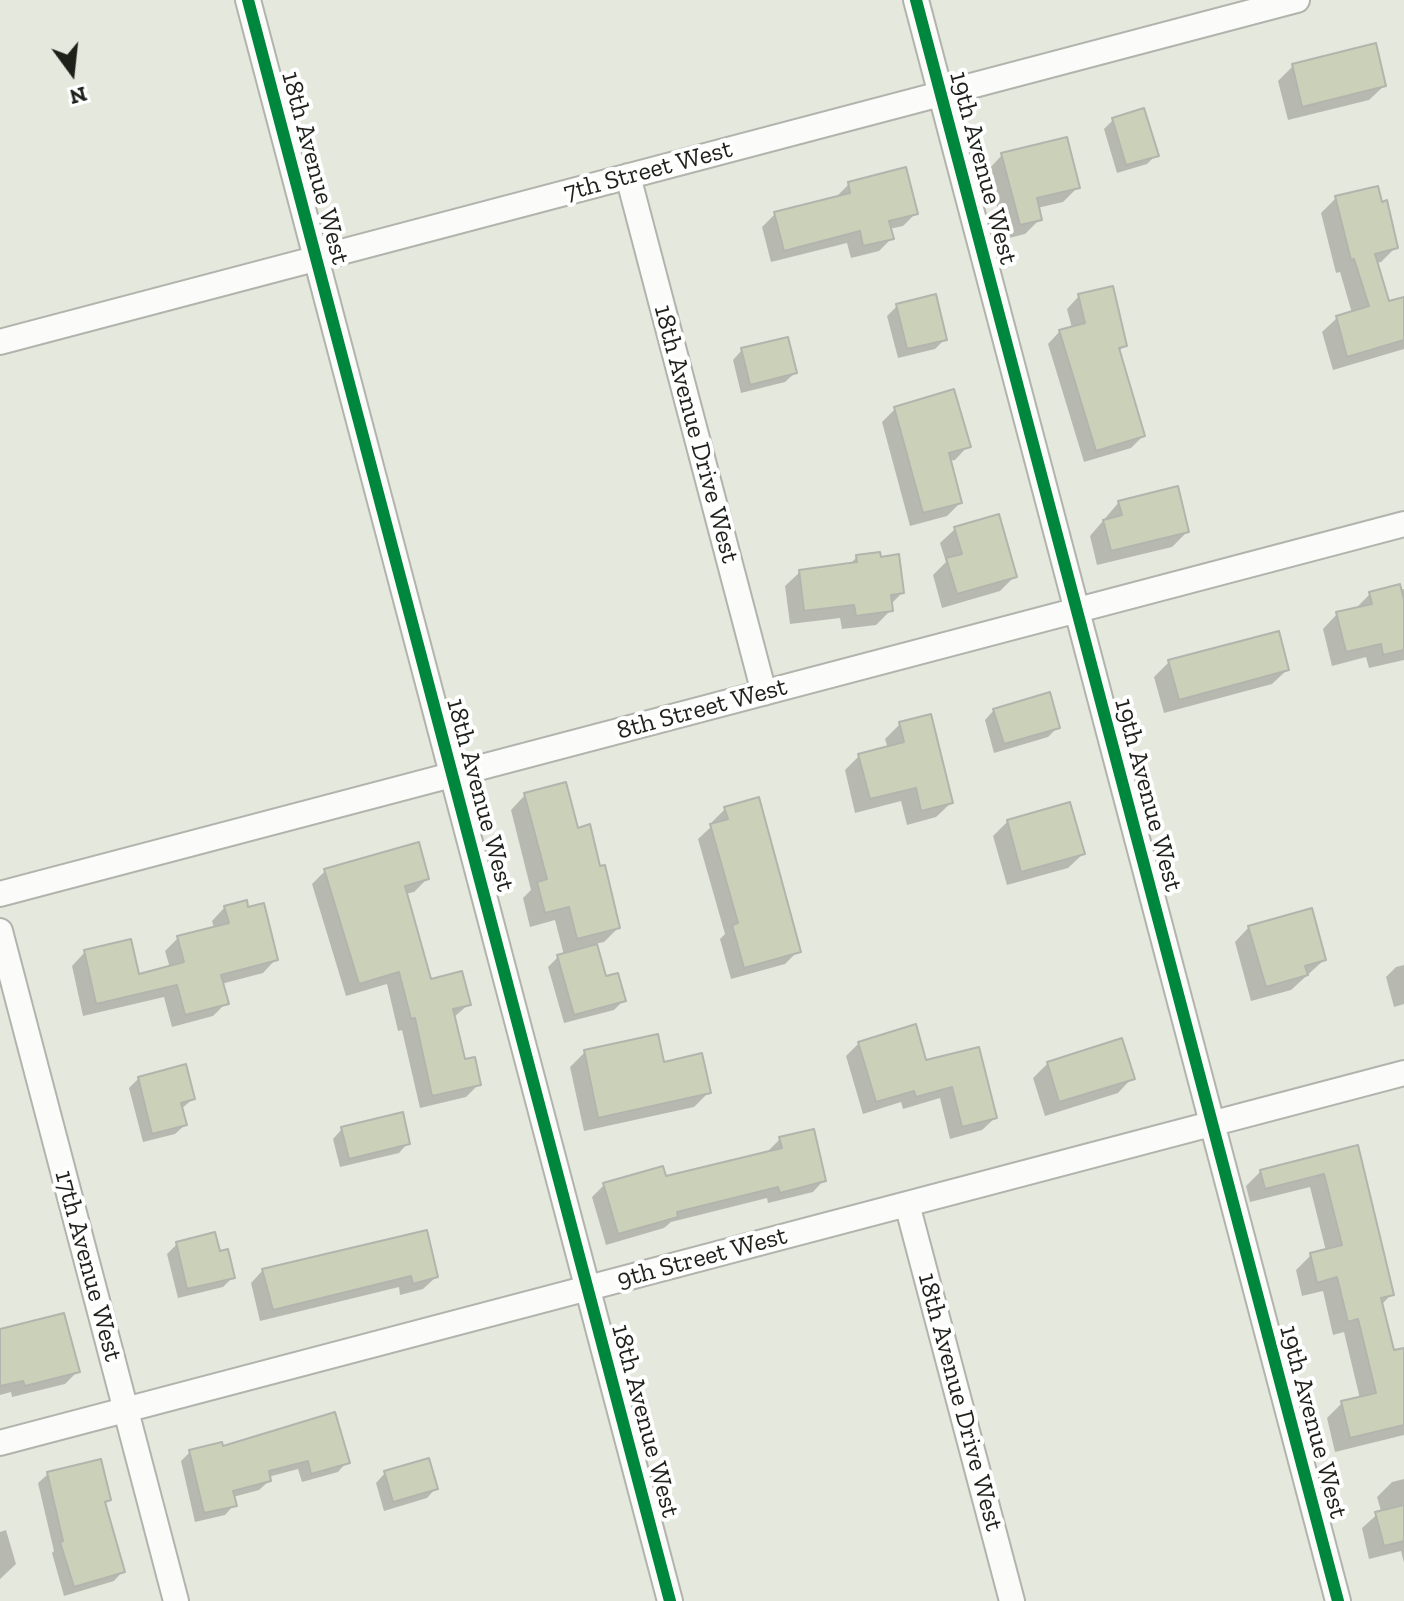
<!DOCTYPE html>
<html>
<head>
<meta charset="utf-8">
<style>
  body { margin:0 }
  #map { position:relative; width:1404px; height:1601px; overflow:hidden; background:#e5e8dd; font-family:"Zilla Slab",serif }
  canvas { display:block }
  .north { position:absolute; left:32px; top:32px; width:80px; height:80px; -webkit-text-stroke:6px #fff; paint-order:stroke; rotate:165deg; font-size:22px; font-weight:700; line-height:32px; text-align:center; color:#1e201a }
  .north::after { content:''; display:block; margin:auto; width:28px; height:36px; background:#1e201a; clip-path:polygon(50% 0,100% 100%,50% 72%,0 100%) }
</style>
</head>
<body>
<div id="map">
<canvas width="1404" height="1601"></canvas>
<div class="north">N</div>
</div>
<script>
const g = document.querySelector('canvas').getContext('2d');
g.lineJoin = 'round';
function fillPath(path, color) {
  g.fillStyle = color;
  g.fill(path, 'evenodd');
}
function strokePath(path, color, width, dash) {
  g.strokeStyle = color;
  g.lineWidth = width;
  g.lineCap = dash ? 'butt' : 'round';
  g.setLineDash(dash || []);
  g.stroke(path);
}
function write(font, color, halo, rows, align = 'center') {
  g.font = font + ' "Zilla Slab",serif';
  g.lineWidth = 8;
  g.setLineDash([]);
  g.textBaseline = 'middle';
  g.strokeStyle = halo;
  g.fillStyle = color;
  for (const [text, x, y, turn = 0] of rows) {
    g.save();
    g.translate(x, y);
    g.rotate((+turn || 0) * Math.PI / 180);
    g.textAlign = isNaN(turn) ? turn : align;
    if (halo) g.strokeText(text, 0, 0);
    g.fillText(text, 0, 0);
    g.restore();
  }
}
fillPath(new Path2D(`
  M1293,66L1384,86L1369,100L1288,120L1278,81Z
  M1113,120L1156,155L1147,164L1117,173L1104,129Z
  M1002,155L1078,187L1063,202L1037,208L1040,219L1025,234L1005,239L988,170Z
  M849,184L916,213L903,226L889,229L892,238L879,251L851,258L847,243L771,262L762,227L775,214L836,197Z
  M1336,198L1396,247L1381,262L1376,263L1388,304L1404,299V349L1333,370L1322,332L1337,318L1352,313L1340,272L1336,273L1321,213Z
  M1079,296L1125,345L1118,352L1143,436L1131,448L1084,462L1048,344L1060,331L1072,328L1067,309Z
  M897,306L945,339L935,349L898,358L887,316Z
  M742,350L795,373L785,382L741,393L733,360Z
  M895,409L968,446L955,460L949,461L960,503L947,516L910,526L882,422Z
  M1119,502L1187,532L1172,547L1097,565L1090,536Z
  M955,529L1015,576L1000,591L942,608L933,575L946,562L940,543Z
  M857,557L902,593L890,605V611L876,625L842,629L840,618L790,624L785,586L800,572L849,565Z
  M1404,589V660L1369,668L1366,657L1332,666L1323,629L1337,614L1355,609L1370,594Z
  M1169,662L1287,670L1272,684L1164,713L1154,677Z
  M994,710L1058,727L1048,737L994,753L985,720Z
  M900,724L951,803L936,817L907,825L901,801L855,813L845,770L859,756L888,749L885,739Z
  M525,795L576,830L618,928L604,942L595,944L605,978L624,1000L614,1010L564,1023L548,967L558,957L564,955L555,920L530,927L523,898L531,890L511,810Z
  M725,809L798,951L785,964L731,979L720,939L725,934L698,839L713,825L712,822Z
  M1008,821L1083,854L1068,868L1007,885L993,836Z
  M325,871L427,879L414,892L405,894L430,981L469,1004L453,1018L464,1062L479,1084L466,1097L420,1108L402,1030L398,1031L387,984L346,996L312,884Z
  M225,907L276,959L263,973L221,984L226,1003L213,1016L172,1027L164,997L83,1016L72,966L85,952L138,977L170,968L165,951L178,938L214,928L212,921Z
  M1249,927L1324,960L1291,990L1251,1001L1235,942Z
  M1404,965V1004L1394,1007L1386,977L1396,967Z
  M859,1043L925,1062L995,1118L982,1130L950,1139L940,1098L903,1109L901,1102L863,1114L846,1056Z
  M585,1052L663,1064L709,1092L694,1107L584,1131L570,1067Z
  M1048,1063L1132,1078L1118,1093L1045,1116L1033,1078Z
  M139,1078L193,1099L181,1109L185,1125L175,1134L143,1142L129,1088Z
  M342,1129L408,1143L399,1153L340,1167L333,1139Z
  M780,1139L824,1180L813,1192L768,1203L767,1198L671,1222L664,1228L606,1245L592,1197L604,1185L665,1178L769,1153L768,1151Z
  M1356,1147L1392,1294L1381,1305L1392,1353L1404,1350V1435L1335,1452L1327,1418L1342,1403L1360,1399L1344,1332L1333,1335L1323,1291L1302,1296L1296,1270L1311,1255L1326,1251L1310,1187L1250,1202L1246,1186L1261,1171Z
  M177,1244L233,1277L223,1287L178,1298L167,1254Z
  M263,1270L436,1277L423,1289L400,1295L399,1287L260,1321L251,1283Z
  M0,1337L78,1371L65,1384L12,1397L11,1392L0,1395Z
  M221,1449L347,1462L338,1472L302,1482L298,1469L268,1477L269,1481L259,1490L233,1497L234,1505L225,1515L195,1522L181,1461L190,1452Z
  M385,1473L436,1488L427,1498L384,1511L376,1483Z
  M48,1474L108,1500L103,1505L123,1571L114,1581L64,1596L52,1553L54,1551L38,1483Z
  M1404,1479V1563L1401,1551L1369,1559L1362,1528L1381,1511L1377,1497L1392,1482Z
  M6,1530L16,1564L0,1579V1532Z`), '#0003');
const building = new Path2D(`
  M1376,43L1386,86L1302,107L1292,64Z
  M1144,108L1159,156L1126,165L1112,118Z
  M1067,137L1080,188L1037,198L1042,220L1020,225L1001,153Z
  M906,167L918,214L889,221L894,239L863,246L860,231L784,251L774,212L850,193L848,182Z
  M1378,186L1382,202L1387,200L1398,248L1375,254L1389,301L1404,297V340L1347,357L1336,316L1369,306L1354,259L1351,260L1335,196Z
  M1113,286L1127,346L1119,348L1145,436L1096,451L1059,330L1085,323L1078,294Z
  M936,294L947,340L907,349L896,304Z
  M788,337L797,373L750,385L741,348Z
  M954,389L971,447L949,453L962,503L923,513L894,407Z
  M1178,486L1189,532L1111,551L1103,520L1122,515L1118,501Z
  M999,514L1017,577L957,594L946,558L962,554L954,527Z
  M880,552L881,557L899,554L904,593L891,595L893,611L856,616L854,605L804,611L799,570L857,562L856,555Z
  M1400,584L1404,600V650L1383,655L1381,644L1346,652L1336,612L1372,604L1369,592Z
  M1279,631L1289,670L1179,700L1168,660Z
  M1050,692L1060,728L1004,744L993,709Z
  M931,714L953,803L921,811L916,788L870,799L858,754L904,742L899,722Z
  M566,782L578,828L590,824L600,866L605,865L620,928L577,939L569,907L545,913L537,882L547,879L524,793Z
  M759,797L801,952L744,968L732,925L738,923L710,824L728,819L724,807Z
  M1070,802L1085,854L1021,872L1007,820Z
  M419,842L429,879L405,886L431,979L462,971L471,1005L453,1009L465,1059L475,1057L481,1085L432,1096L415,1018L411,1019L399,972L359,984L324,869Z
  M247,900L248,907L264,903L278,960L221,975L229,1004L185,1015L177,985L96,1004L84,950L131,939L139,974L184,962L177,936L229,923L224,906Z
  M1312,908L1326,960L1305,966L1308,975L1266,987L1248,926Z
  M597,944L606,976L618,973L626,1001L574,1015L557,955Z
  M916,1024L926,1060L979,1047L997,1118L962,1127L952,1087L916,1097L914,1091L876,1102L858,1042Z
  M658,1034L664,1062L702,1053L711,1093L598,1118L584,1050Z
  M1122,1038L1135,1079L1059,1102L1047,1062Z
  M186,1064L195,1099L181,1103L187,1125L152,1134L138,1077Z
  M403,1112L410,1144L349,1159L341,1127Z
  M814,1129L826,1181L780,1193L778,1187L677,1212L678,1217L618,1234L603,1183L663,1166L666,1176L782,1148L779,1137Z
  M1358,1145L1394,1295L1381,1298L1394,1350L1404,1348V1425L1350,1438L1341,1401L1376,1393L1358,1319L1348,1322L1337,1277L1317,1283L1310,1253L1342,1245L1324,1174L1265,1189L1260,1170Z
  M427,1230L438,1277L413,1284L411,1276L273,1310L262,1269Z
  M215,1232L220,1251L228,1249L235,1278L187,1289L176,1242Z
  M64,1313L80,1372L25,1386L23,1381L0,1386V1329Z
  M335,1412L350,1463L311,1474L308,1461L269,1471L271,1481L233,1491L237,1506L204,1513L189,1450L222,1442L223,1446Z
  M429,1458L438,1489L393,1502L384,1471Z
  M101,1459L111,1500L105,1502L125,1572L74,1587L60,1542L63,1541L47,1472Z
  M1404,1505V1541L1384,1546L1375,1512Z`);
fillPath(building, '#cbd1b9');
strokePath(building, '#b2b4ad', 2);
const street = new Path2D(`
  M248,0L670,1601
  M916,0L1338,1601
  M628,176L764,693
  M0,342L1297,0
  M0,894L1404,524
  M0,931L176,1601
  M907,1204L1012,1601
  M0,1443L1404,1073`);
strokePath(street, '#b1b3ac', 28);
strokePath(street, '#fbfcfa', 24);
strokePath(new Path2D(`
  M248,0L670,1601
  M916,0L1338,1601`), '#00873e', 12);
write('26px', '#1e201a', '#fff', [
  ["18th Avenue West",315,168,75],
  ["19th Avenue West",983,168,75],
  ["7th Street West",648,171,-15],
  ["18th Avenue Drive West",696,434,75],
  ["8th Street West",702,709,-15],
  ["18th Avenue West",480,795,75],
  ["19th Avenue West",1148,795,75],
  ["9th Street West",702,1258,-15],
  ["17th Avenue West",88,1266,75],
  ["18th Avenue Drive West",960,1402,75],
  ["18th Avenue West",645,1421,75],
  ["19th Avenue West",1313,1422,75]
]);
</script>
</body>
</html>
